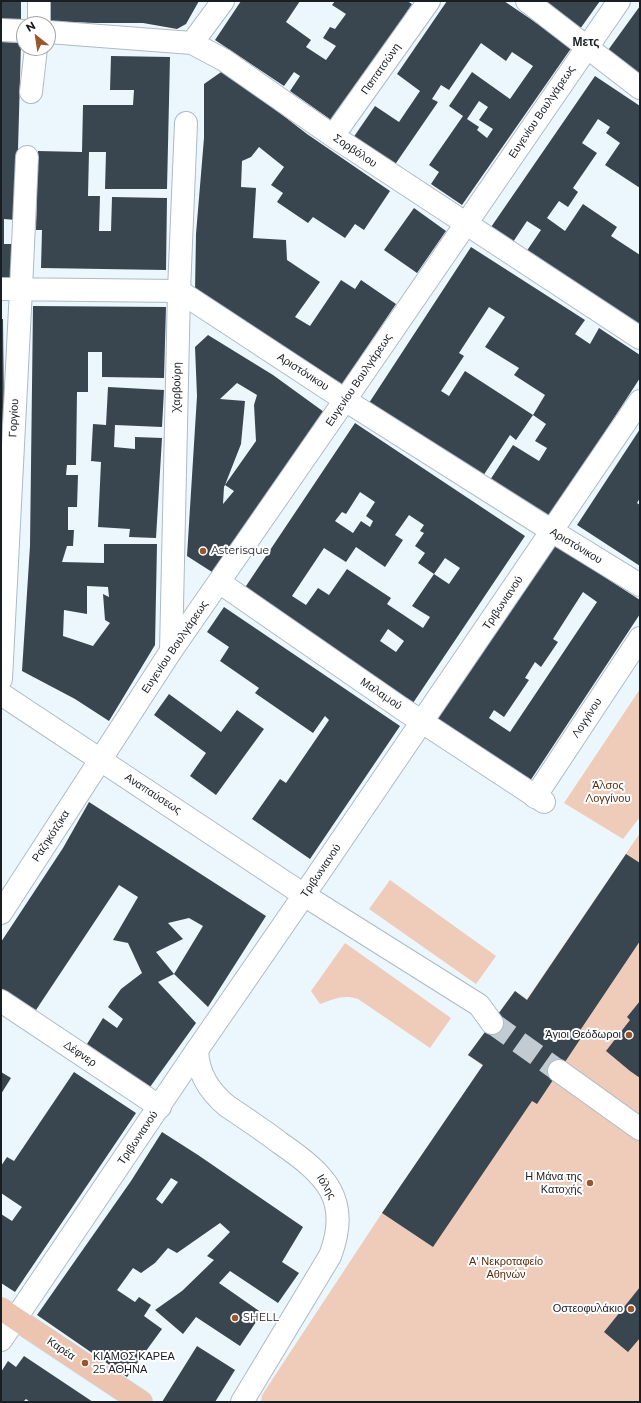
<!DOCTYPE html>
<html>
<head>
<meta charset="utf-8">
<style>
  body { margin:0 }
  #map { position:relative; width:641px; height:1403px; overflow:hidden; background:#ecf6fd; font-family:Montserrat,sans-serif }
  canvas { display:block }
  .frame { position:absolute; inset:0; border:2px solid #191e23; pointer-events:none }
  .north { position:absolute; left:16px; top:16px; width:40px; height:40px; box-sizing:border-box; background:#fff; border:1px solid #a3a5a7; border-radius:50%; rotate:330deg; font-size:11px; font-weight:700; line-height:16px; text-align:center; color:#191e23 }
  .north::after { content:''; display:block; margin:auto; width:14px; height:18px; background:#9b552c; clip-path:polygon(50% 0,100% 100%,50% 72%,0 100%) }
</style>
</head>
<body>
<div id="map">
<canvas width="641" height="1403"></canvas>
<div class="frame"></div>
<div class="north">N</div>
</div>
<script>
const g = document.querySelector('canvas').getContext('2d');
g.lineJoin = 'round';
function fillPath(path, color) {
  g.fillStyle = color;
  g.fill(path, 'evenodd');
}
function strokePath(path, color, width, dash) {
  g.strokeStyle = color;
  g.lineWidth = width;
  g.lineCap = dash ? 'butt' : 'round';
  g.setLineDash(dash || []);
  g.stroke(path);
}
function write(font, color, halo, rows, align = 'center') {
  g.font = font + ' Montserrat,sans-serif';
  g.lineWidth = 4;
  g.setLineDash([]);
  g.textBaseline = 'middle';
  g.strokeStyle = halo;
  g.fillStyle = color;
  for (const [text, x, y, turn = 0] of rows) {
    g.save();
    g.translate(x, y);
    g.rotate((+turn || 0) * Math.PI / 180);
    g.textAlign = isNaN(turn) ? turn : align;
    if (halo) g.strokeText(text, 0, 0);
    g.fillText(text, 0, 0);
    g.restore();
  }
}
fillPath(new Path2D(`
  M640,689V817L623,839L564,803Z
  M640,833V1402H261L262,1395L382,1213L483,1066L468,1055L515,991L527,999Z
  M390,880L496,956L476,984L369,909Z
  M345,943L451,1018L430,1048L358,999C344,994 334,999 320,1004L311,991Z`), '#efccba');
fillPath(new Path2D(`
  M1,1H21V20H1Z
  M46,1H199L186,24L177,29L143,23H95L45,21Z
  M241,1H300L286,22L311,40L306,47L326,60L336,46L323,38L330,27L335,29L346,14L332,5L335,1H407L412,4L334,122L290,91L300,76L294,72L284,86L215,40Z
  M447,1H504L572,47L462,205L431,184L439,172L429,165L463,116L449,106L472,72L510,99L533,66L512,52L506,61L481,43L449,90L441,85L432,99L438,102L394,166L353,138L375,106L399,122L420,91L397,74ZM479,101L488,107L479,120L493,129L487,138L477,130L479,127L467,119Z
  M542,1H600L580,29Z
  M640,6V77L606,53Z
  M1,42L21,43L16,220L4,219V244H13L12,282L1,281Z
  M111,56L170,57L167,189H105L106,152H89L88,196H100L99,231H111L112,197L167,198L166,270L41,268L42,230H36L38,151L82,152L83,105H133L134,90H110Z
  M224,70L307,134L390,191L364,230L355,224L345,238L313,217L308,223L277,202L283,193L271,185L284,167L259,147L251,157L242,161L241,187L256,188L253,238L286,240L287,260L320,282L295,317L310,326L341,280L355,289L361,280L396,304L341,386L195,291L196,234L204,138V84Z
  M595,76L640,106V188L605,165L620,143L606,133L610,127L598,119L582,143L597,153L573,188L578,192L568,207L559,201L547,218L565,231L583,204L617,227L611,236L640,255V330L526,252L541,230L527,221L511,245L489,230Z
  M414,208L446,231L417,273L384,250Z
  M471,247L585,320L575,334L590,344L599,328L640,355V378L549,518L490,480L513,445L539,461L547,448L535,441L546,424L533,415L545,395L514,375L519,368L485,347L505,317L489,307L459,353L464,356L441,391L449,396L465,371L533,415L516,440L510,435L483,476L369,403Z
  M33,306L166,307L164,378L102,377V352H88V392H77L76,465H67L66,475H78L77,507H68V530H74L73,546H67L62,562L104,563V544H157L155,645L109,721L75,699L22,671L30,546ZM87,586L108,587L109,597L103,594L105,620L110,623L93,646L63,636L64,610L87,614Z
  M1,319H3L4,408L1,493Z
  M208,335L273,375L324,412L212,572L187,556L197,396L195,347ZM237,383L257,395L254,405L256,441L225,485L241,444L245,401L220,399ZM225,485L234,491L223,504L224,487Z
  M108,387L164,390L162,427L115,425L114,447L135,449V437L162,438L156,538L129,537L130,529L98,527L101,462L91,461L93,424L106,425Z
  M355,423L525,536L413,703L244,589ZM360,492L375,502L366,516L373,521L370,527L361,521L353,533L335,521L342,512L346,514ZM409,515L424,525L420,531L424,533L415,546L425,553L418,563L434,574L412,606L430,617L423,628L387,604L391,598L347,569L329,595L318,588L306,605L292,596L324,548L346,562L356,547L385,567L403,540L395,535ZM445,558L460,568L449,584L434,574ZM388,629L404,641L396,652L380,641Z
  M640,429V498L637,503L640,505V566L577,525Z
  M552,543L640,600V614L530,781L436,719ZM583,592L597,602L510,732L489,718L494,710L504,717L529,680L525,678L535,662L541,667L558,642L553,639Z
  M224,607L400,726L310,859L252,819L280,779L286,783L329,720L325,716L313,733L255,693L259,688L220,661L229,647L207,632Z
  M169,694L221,732L237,710L264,729L216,795L190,776L206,753L154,715Z
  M89,802L266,916L208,1007L174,974L203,926L189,918L168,923L183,939L156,952L174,974L158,982L196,1023L150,1087L87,1044L103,1018L117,1028L123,1019L108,1007L121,989L142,973L128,943L113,940L138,897L119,885L36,1010L1,988V942L63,848Z
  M626,854L640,863V941L577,1035L581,1038L537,1104L532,1101L433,1247L382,1213L483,1065L468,1055L515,991L527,1000Z
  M640,1001V1078L630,1071L606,1051L630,1020L627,1017Z
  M1,1072L11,1078L1,1094Z
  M74,1072L136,1113L15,1292L1,1283V1214L12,1221L22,1207L1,1193V1166L7,1157L14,1161Z
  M162,1132L198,1155L303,1227L282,1262L299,1273L278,1303L230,1271L219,1283L262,1313L240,1346L196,1317L183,1334L155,1310L182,1291L214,1260L207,1256L230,1232L220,1223L177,1253L168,1248L155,1263L141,1273L133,1268L117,1290L135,1302L139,1297L151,1305L144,1316L162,1329L127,1377L37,1315L131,1181ZM171,1178L178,1182L162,1204L156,1199Z
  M640,1287V1338L628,1352L604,1332Z
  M197,1346L235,1370L215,1402H162Z
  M24,1356L93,1402H30L26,1399L23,1402H1V1372L8,1361L16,1367Z`), '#394650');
strokePath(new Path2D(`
  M492,1023L559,1071`), '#c2cbd1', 22, [22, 11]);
const pedestrian = new Path2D(`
  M192,43L223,1
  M31,92L36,48
  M21,289L27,157
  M552,531L640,585
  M171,651L179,291
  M535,797L640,638
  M315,902L479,1005L492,1023
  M559,1071L640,1129`);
const minor = new Path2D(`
  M527,1L640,88
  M39,24V1
  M1,30L24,31
  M48,32L192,43L224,60L333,136L640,338
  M333,136L429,1
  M1,289L179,291L345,400L552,531
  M179,291L186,123
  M219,582L401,708L544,802
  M1,679L21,289
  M304,895L640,401
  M1,913L171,651L345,400L619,1
  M1,1001L160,1107
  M1,1340L197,1050`);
const tertiary = new Path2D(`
  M1,694L304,895L197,1050C198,1074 209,1091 227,1106C245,1118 263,1130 280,1143C325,1174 352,1199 330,1256L242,1402`);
const primary = new Path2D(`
  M1,1309L141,1402`);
strokePath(pedestrian, '#acbbc7', 24);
strokePath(minor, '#acbbc7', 24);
strokePath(tertiary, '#acbbc7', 24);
strokePath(primary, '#d1d2d3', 24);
strokePath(pedestrian, '#fff', 22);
strokePath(minor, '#fff', 22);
strokePath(tertiary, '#fff', 22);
strokePath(primary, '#ecc4af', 22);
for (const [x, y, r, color] of [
  [203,551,4,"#9b552c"],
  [629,1035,4,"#9b552c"],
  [590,1183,4,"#9b552c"],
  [631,1309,4,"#9b552c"],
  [235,1318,4,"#9b552c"],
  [85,1363,4,"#9b552c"]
]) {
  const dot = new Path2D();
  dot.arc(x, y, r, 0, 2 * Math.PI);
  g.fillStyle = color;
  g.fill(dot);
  strokePath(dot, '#fff', 1.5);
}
write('11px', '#191e23', '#fff', [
  ["Παπατσώνη",381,69,-55],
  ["Ευγενίου Βουλγάρεως",542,112,-56],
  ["Σορβόλου",355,151,34],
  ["Αριστόνικου",303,372,33],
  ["Ευγενίου Βουλγάρεως",359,380,-56],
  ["Χαρβούρη",177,387,-89],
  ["Γοργίου",14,418,-87],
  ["Αριστόνικου",576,546,31],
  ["Τριβωνιανού",503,603,-56],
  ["Ευγενίου Βουλγάρεως",175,647,-56],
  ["Μαλαμού",381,694,34],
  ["Λογγίνου",587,718,-57],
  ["Αναπαύσεως",153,794,33],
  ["Ραζηκότζικα",51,836,-57],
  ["Τριβωνιανού",321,871,-56],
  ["Δέφνερ",80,1054,34],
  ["Τριβωνιανού",138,1138,-56],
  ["Ιόλης",326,1187,60],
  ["Καρέα",61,1349,34]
]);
write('11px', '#191e23', '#fff', [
  ["Asterisque",211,551],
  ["Άγιοι Θεόδωροι",621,1035,"right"],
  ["Η Μάνα της",582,1177,"right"],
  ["Κατοχής",582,1190,"right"],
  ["Οστεοφυλάκιο",623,1309,"right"],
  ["SHELL",243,1318],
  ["ΚΙΑΜΟΣ ΚΑΡΕΑ",93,1357],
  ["25 ΑΘΗΝΑ",93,1370]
], 'left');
write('11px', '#592c0f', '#fff', [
  ["Άλσος",608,786],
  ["Λογγίνου",608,799],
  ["Α' Νεκροταφείο",506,1262],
  ["Αθηνών",506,1275]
]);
write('bold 12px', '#191e23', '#fff', [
  ["Μετς",586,42]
]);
</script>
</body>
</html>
